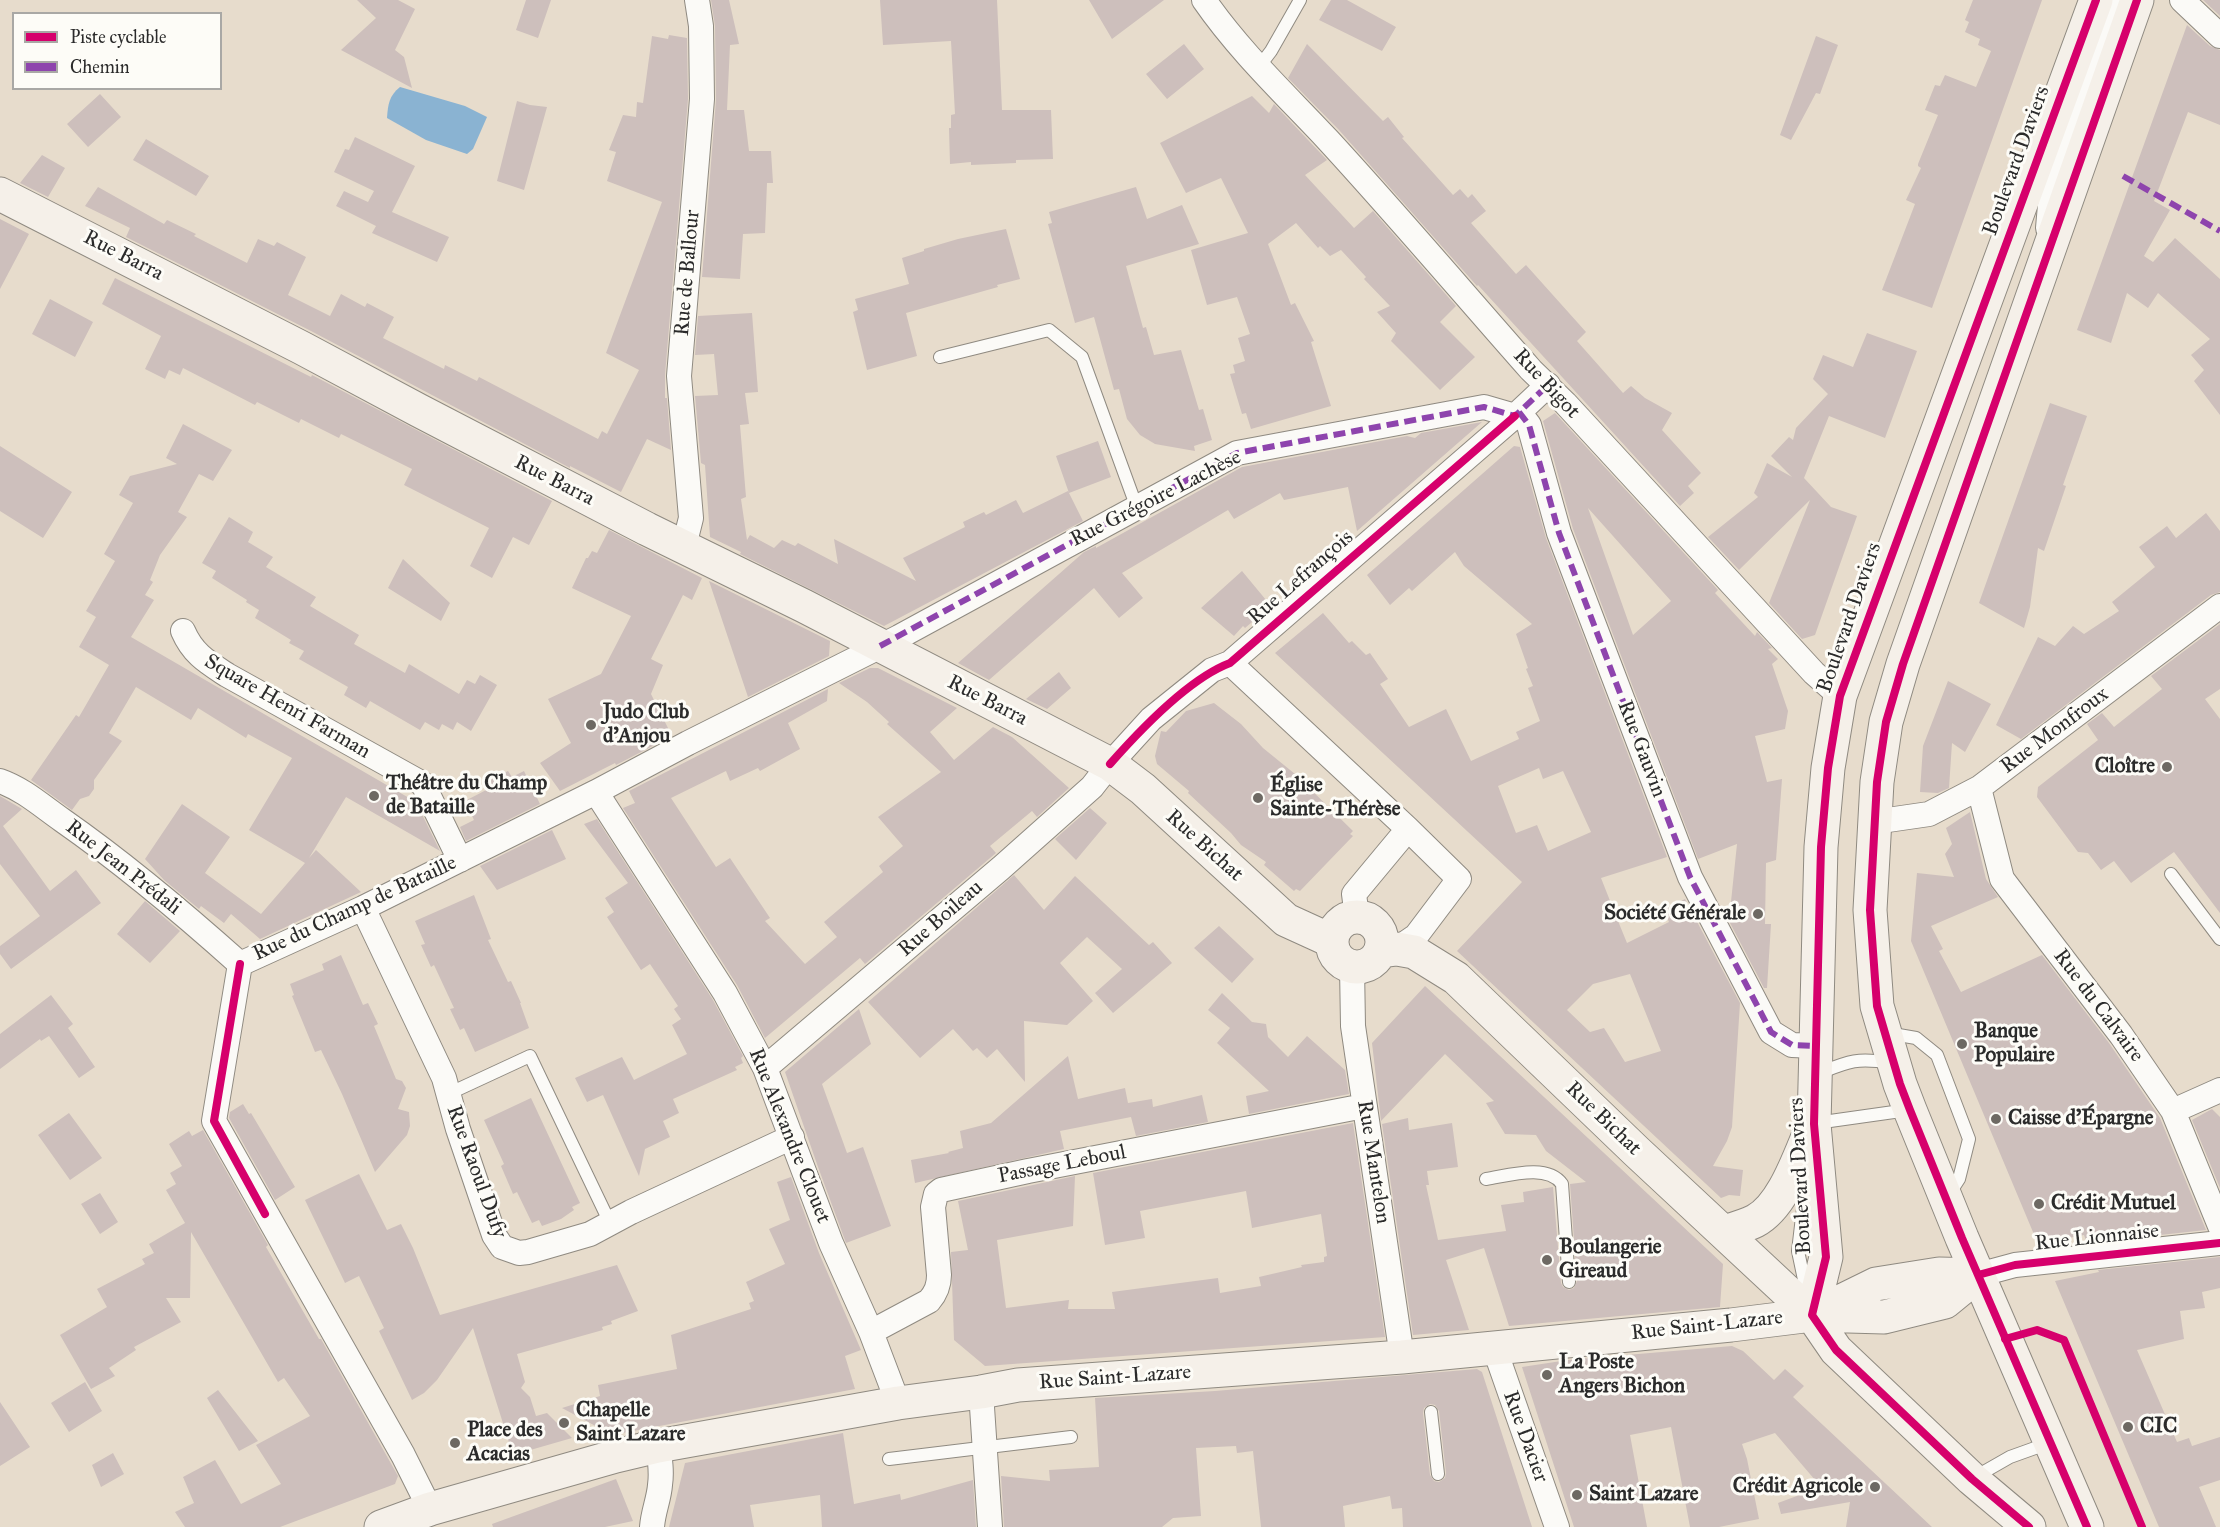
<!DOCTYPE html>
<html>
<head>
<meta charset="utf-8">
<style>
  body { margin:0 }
  #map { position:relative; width:2220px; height:1527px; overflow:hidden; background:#e7dccc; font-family:"IM FELL Great Primer",serif }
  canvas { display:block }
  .legend { position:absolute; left:12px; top:12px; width:210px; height:78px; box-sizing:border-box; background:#fdfcf7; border:2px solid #a9a8a5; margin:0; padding:8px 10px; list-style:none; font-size:18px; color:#2b2b2b }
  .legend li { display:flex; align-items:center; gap:12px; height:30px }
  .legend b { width:30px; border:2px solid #a9a8a5 }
</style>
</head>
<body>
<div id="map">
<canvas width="2220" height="1527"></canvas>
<ul class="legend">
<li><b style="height:8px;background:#d6006c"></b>Piste cyclable</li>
<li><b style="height:8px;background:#8e44ad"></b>Chemin</li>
</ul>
</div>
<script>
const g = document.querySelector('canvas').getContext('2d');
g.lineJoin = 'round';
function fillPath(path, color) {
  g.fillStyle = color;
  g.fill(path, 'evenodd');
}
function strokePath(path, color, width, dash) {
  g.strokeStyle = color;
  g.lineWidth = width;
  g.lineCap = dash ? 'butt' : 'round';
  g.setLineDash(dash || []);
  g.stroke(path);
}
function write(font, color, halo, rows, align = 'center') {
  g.font = font + ' "IM FELL Great Primer",serif';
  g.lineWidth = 6;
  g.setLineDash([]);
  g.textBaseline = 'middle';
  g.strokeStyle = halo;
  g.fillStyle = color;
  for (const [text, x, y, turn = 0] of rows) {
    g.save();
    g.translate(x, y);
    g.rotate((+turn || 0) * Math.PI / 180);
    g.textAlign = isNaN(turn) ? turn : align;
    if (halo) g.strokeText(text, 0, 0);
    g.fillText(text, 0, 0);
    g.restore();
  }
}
fillPath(new Path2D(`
  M400,87L465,106L487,117L473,149L467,154L426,140L387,118C388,104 389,96 400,87Z`), '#8ab3d2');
fillPath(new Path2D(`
  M357,0H398L415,9L395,50L404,57L412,88L341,50L376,18Z
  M526,0H551L538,38L516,30Z
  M711,0H729L739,44L730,45L727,110H744L749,151H771L773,183H767L765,233L743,234L740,279L702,277L716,100L715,26Z
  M880,0H997L1002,110H1051L1053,159L1016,160V163L971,165V162L950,164L949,128H951V115L955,114L951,41L883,45Z
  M1089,0H1164L1112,39Z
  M1331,0H1347L1396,27L1382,51L1319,20Z
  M1973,0H2042L1932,308L1882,290L1915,204L1906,200L1921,168L1918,166V164L1938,115L1925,110L1935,85L1940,86L1945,75L1976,87L1991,51L1978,45L1980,39L1965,32L1969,22L1965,20Z
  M2203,0H2220V16Z
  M2187,25L2210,46L2220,50V125L2188,112L2154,201L2170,210L2144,256L2153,262L2175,238L2220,279V415L2194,381L2204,370L2191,355L2210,339L2158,293L2148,308L2127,293L2111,343L2077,330Z
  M669,35L687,38L688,99L665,375V398H667L671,450L647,439L621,492L570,466V468L311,331L126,237L130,228L85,206L98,187L164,224L167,220L196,234L194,236L247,263L258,239L274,246L277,242L306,257L288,295L330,316L341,294L365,307L367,303L394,317L383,338L444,369L445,365L477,381L479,377L598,439L602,431L607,434L639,370L606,353L662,202L607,181L616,152L609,150L623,115L636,117L637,102L643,103L652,36L668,39Z
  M1816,36L1838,45L1820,94L1816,93L1791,140L1780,135Z
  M1184,44L1204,69L1167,99L1146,74Z
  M1307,44L1383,121L1388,117L1404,137L1402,138L1453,195L1460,189L1468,198L1472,194L1486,211L1471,223L1516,274L1526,265L1586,332L1577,341L1623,393L1631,386L1645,398L1672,413L1662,430L1701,473L1688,486L1694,493L1680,506L1478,285L1477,286L1339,130L1288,78Z
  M100,94L121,117L88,147L67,124Z
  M1252,96L1269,113L1274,104L1327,160L1305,175L1354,228L1373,211L1456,306L1440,322L1475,357L1440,390L1391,341L1396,333L1377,312L1390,306L1364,279L1366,277L1341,250L1330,256L1320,246L1318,248L1296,223L1268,244L1291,305L1295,303L1314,341L1311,342L1331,406L1251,429L1246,413L1242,414L1230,374L1235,373L1233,365L1245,361L1238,338L1250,334L1237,297L1207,305L1191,250L1248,233L1221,178L1186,193L1160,143Z
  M517,101L530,105L547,107L524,190L497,181Z
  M355,137L415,166L392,212L449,237L437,262L372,233L376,226L336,206L344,191L368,202L374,191L334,172L345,149L349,150Z
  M146,139L209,176L196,196L133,160Z
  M42,155L65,168L48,197L20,183Z
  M1136,187L1147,219L1182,205L1199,244L1126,266L1143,328L1146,327L1154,355L1181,350L1199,410L1203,409L1212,440L1194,446L1195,451L1155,444L1140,435L1127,419L1119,389L1114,390L1094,317L1075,323L1048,224L1052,223L1049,212Z
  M0,219L29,234L0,289Z
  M1006,229L1020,279L997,285L998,287L906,313L917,356L867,370L853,312L858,310L855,299L909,284L902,258L924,251V249L958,239Z
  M115,278L311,377L312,375L552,501L529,545L513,537L492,578L470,566L489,528L404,485L412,469L341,434L339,438L301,419L299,423L257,402L255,405L183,368L180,375L169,370L165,379L145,369L161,336L102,304Z
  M50,299L93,322L75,357L32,334Z
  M752,313L758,392L745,393L749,424L740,425L746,497L741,499L747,540L750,535L774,548L782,540L795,546L798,543L838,564L834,539L916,581L903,558L965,527L963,522L984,512L986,515L1016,500L1023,513L1068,491L1083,521L884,626L740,554L741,552L710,537L705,465L701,463L695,396L718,395L714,354L695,355L698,316Z
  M1867,333L1917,351L1885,438L1829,416L1804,478L1831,507L1857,516L1815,635L1802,639L1769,603L1810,500L1739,570L1708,537L1758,497L1754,493L1767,463L1792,477L1771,456L1789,437L1793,440L1796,428L1828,394L1813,379L1823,355L1853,367Z
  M2050,403L2087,416L2063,485L2066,486L2044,551L2038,548L2030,607L2024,628L1979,603Z
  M1555,413L1718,590L1715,593L1755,636L1757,632L1772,648L1768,649L1778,659L1772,664L1788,711L1785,729L1755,736L1767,782L1782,779L1776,860L1766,863L1765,924H1771L1767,988H1764L1729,921L1737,844L1698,859L1573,529L1543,421ZM1588,508L1671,601L1633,635Z
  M1482,422L1357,531L1348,487L1284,500L1280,493L1234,519L1228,510L1122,573L1143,598L1119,618L1094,588L989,680L958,663L1084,552L1096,546V548L1242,467L1407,436L1415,438L1421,433Z
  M183,424L232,450L213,481L199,474L178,512L187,517L160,555L150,580L153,582L145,595L154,600L131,637L416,802L440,851L346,797L309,858L316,850L361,892L260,939L231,914L224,923L201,906L199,909L164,880L145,859L182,804L230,837L205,873L261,914L305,863L249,830L292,758L248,734L246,738L198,708L191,720L136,687L109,733L122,741L94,780V789L89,796L80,799L72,810L31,780L76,715L79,717L109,665L79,647L96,617L86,611L115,561L104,554L133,503L119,495L130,476L177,464L166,458Z
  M1098,441L1111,477L1069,493L1056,456Z
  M0,446L72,492L43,538L0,511Z
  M1514,446L1520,447L1546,538L1667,857L1601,878L1618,921L1627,943L1669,922L1664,910L1685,899L1740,1003L1732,1127L1727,1141L1713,1166L1743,1170L1740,1196L1729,1195L1721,1198L1457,951L1522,882L1275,653L1323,613L1349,643L1352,641L1366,655L1370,653L1388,679L1380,684L1409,727L1446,709L1471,761L1519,739L1516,732L1540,721L1528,688L1533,686L1526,669L1528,668L1516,634L1532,624L1464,566L1455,552L1412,591L1409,588L1390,605L1367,575ZM1539,768L1543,779L1563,771L1591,832L1548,851L1537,825L1516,833L1498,786ZM1630,974L1661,1051L1625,1062L1604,1028L1590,1032L1567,1010L1593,984Z
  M2206,513L2220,531V592L2211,595L2021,739L1996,725L2038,637L2055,646L2073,626L2084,634L2119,611L2112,602L2155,567L2139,547L2167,526L2176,538Z
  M229,517L253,532L248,542L273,557L266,567L316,597L310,606L359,635L354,644L405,673L409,664L459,694L467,680L475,684L480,675L497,685L471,731L457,722L453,730L442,724L439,730L425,722L420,730L370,701L366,708L344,695L348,687L299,659L304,651L289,643L291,640L255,618L259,610L246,602L247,600L212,578L216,571L202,563Z
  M609,530L702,578L692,600L683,595L651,659L663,665L651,694L672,736L616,765L615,763L560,791L540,763L571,743L548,699L601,674L631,616L572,588L586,558H588L592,551L597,553Z
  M403,559L450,603L441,621L388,588Z
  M1242,571L1271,606L1245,628L1243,626L1234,636L1201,608Z
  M709,581L830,641L829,656L748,697Z
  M2220,624V689L2205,699L2220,719V913L2174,852L2131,883L2114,861L2101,870L2088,853L2078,852L2037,797L2038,787L2098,740L2087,724L2102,713L2114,727L2162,689L2151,676Z
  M870,668H878L957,708L930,732L954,760L993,727L1012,737L1069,788L1037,817L1032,811L990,846L996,853L865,964L860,958L765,1038L737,985L623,808L635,803L629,791L828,689L827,701L788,723L800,749L760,771L758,768L730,781L726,771L671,798L716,867L730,858L770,918L765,921L805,964L837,937L824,922L883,872L879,866L903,846L878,817L941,772L887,724L889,722L867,702L839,683Z
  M1059,672L1071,688L1047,709L1026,699Z
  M1948,681L1991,704L1965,752L1952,743L1949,788L1938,793L1920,792L1923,746Z
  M1214,703L1241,724L1263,748L1295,774L1353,831L1350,834L1353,836L1300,891L1296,889L1294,891L1264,865L1266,862L1241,845L1231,833L1188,793L1189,791L1157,764L1155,756L1161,731L1166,732L1186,711Z
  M508,771L512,777L524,771L540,804L466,841L460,827L474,820L465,801L490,788L487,781Z
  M0,796L22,809L3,826L50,891L76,870L101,903L11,969L0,954V946L40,916L0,864Z
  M1090,808L1107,823L1076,860L1055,839Z
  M1970,812L1986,879L1998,897L1931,926L1943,949L1939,951L1961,992L2042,955L2109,1043L2160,1118L2206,1230L2087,1243L2084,1235L2038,1244L1911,941L1917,873L1954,877L1945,854L1952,844L1946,828Z
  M597,819L713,1000L743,1056L741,1058L743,1063L735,1067L737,1070L673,1099L679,1113L663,1121L670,1137L645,1149L639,1176L603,1095L587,1102L575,1078L622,1057L634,1080L687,1054L672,1025L681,1019L674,1009L678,1006L650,964L641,970L607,917L614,912L605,898L628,883L584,824Z
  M552,830L566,859L497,890L480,866Z
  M1014,875L1044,910L1075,876L1149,945L1153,942L1172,963L1113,1013L1095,993L1122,969L1087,937L1060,963L1093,1001L1067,1025L1024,1021L1025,1082L997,1049L987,1058L977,1048L973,1051L953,1029L920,1058L868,1002Z
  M474,895L491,939L488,940L508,982L511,981L521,1003H520L529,1028L475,1052L464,1028L460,1030L450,1009L454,1008L434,965L431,967L421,945L425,944L415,921Z
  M145,901L180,931L150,963L117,934Z
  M1219,926L1254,959L1232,983L1194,948Z
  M341,955L363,1005L368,1003L378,1024L374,1026L396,1079L402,1081L406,1088L398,1109L409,1112L410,1126L407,1135L375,1172L342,1094L321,1050L315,1052L292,996L294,995L290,984L324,970L322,964Z
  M1425,986L1723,1264L1720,1307L1509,1326L1484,1248L1446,1260L1469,1330L1413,1335L1382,1124L1408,1118L1409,1130L1452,1123L1458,1167L1427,1171L1429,1185H1426L1438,1240L1506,1231L1501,1205L1524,1202L1523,1192L1553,1187L1561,1283L1563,1287L1569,1290L1574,1288L1577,1281L1570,1184L1586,1182L1546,1151L1536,1135L1505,1134L1486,1103L1494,1101L1445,1054L1381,1121L1372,1043Z
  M1222,993L1252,1022L1266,1024L1268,1037L1288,1057L1307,1036L1345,1070L1349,1094L1249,1114L1246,1096L1269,1091L1217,1043L1230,1028L1208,1010Z
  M51,995L73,1024L68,1028L95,1067L79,1078L49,1036L41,1041L40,1039L0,1069V1034Z
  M859,1009L871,1044L822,1084L847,1153L863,1147L891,1226L846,1243L818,1167L785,1072Z
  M1068,1056L1078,1099L1125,1088L1128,1103L1152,1099L1153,1107L1202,1095L1208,1122L1136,1136L1131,1117L1060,1131L1064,1149L915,1183L911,1160L949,1153L948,1152L963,1148L960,1131L991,1123Z
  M531,1098L580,1203L572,1207L574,1210L561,1219L542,1226L539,1220L532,1223L517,1192L513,1194L501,1166L504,1164L484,1120Z
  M243,1104L249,1114L251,1113L295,1187L275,1200L229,1118L230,1112Z
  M2212,1109L2220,1117V1188L2192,1120Z
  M69,1113L102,1158L70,1180L38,1135Z
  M1353,1123L1385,1337L985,1366L954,1340L951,1252L968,1250L958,1201L1075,1176L1073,1226L997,1240L1006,1308L1069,1300L1068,1309H1115L1112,1292L1218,1278L1220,1293L1261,1286L1259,1277L1302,1267L1301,1265L1324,1262V1257L1327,1256L1321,1214L1252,1228L1246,1191L1140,1211L1145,1238L1105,1245L1093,1173Z
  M203,1130L268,1245L266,1247L319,1339H321L398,1476L395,1484L280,1527H185L175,1512L194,1503L183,1477L215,1460L241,1504L281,1484L256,1445L310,1416L284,1378L278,1382L191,1232L190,1298H166L181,1322L134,1347L136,1350L109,1368L115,1376L91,1389L60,1335L107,1307L97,1289L145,1264L142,1259L154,1253L149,1244L185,1223L166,1190L176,1184L170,1173L182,1166L169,1144L189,1131L192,1136Z
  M359,1174L387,1230L401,1224L413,1248L440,1315L617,1265L638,1311L611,1321L612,1324L602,1327L603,1330L517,1354L525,1382L521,1388L530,1397L536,1416L547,1413L572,1438L513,1455L473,1328L437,1380L424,1393L412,1400L379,1331L384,1328L359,1276L345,1283L305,1200Z
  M791,1177L819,1253L861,1350L845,1356L855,1389L612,1435L609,1428L603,1430L562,1408L600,1396L598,1385L677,1369L671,1335L751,1309L749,1303L754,1301L746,1282L785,1264L769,1229L790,1220L777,1182Z
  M100,1193L118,1222L100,1234L81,1204Z
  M2220,1257V1288L2202,1292L2205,1308L2180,1311L2184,1339L2137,1350L2177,1442L2189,1438L2192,1446L2220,1437V1480L2199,1487L2216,1527H2159L2055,1281L2099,1272L2098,1270Z
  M1732,1346L1743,1351L1774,1380L1785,1369L1804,1386L1793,1397L1932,1527H1846L1850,1502L1781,1514L1778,1503L1821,1487L1775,1433L1742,1444L1747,1459L1759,1519L1719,1527H1690L1671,1427L1630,1435L1647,1527H1574L1522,1367L1568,1360Z
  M1477,1369L1482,1372L1532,1527H1403L1402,1508L1392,1509L1390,1496L1343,1506L1345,1527H1261L1253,1451L1237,1453L1236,1446L1196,1448L1201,1516L1173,1518L1162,1527H1004L1001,1476L1050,1481L1049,1470L1099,1467L1095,1398L1215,1391ZM1430,1404L1435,1405L1439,1411L1446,1473L1445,1478L1439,1482L1434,1481L1430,1475L1423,1413L1424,1408Z
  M85,1382L102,1411L69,1432L51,1403Z
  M218,1390L258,1441L239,1451L207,1398Z
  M0,1402L30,1447L0,1466Z
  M843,1433L854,1504L900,1494L901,1500L973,1480L976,1527H822L820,1495L750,1505L754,1527H669L685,1463Z
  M113,1453L124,1474L101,1487L92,1465Z
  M616,1479L633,1521L605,1527H493L492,1524Z`), '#cdbfbc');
const lane = new Path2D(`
  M1258,68L1271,51L1300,0
  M940,357L1049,330L1082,357L1137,508
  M2171,874L2220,939
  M1887,1033L1916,1038L1937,1055L1969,1139L1959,1179L1948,1196
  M1817,1074C1847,1062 1856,1057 1890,1063
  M448,1094L530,1056L610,1223
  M1816,1123L1908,1110
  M1486,1179C1507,1176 1547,1163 1562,1184L1569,1282
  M1806,1183L1798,1251L1807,1294
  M1431,1412L1438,1474
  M889,1459L1071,1437
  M1975,1477L2010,1457L2049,1443`);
const street = new Path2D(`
  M1204,0C1240,52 1285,94 1328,140C1397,215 1463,293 1531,370L1565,403L1814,673L1840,696
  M2182,0L2220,36
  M2048,228L2053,171L2115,0
  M1519,412L1529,425L1559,533L1690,877L1771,1032L1792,1045L1815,1046
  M684,546L691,518L679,376L702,99L701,26L697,0
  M183,631C193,654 207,662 227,675L423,784L460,860
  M1230,663L1408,829L1459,879L1416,936L1397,949
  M0,781C23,789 42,806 62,820C125,864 183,913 240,964
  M1979,788L2002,879L2121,1035L2173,1111L2220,1226
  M596,792L725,993L765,1068L831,1243L871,1332L898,1403
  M1874,822L1929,814L1979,788L2220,606
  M363,908L444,1078L458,1129L494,1235L502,1247L519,1253L528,1252L590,1234L631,1212L792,1137
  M1357,917L1354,894L1408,829
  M240,964L363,908L596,792L688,743L899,637L1237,453L1484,407L1515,416L1548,385
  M240,964L214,1121L403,1455L430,1509
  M1352,967L1353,1026L1402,1357
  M765,1068L1001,868L1092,787L1110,764L1151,719L1212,670L1230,663L1515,416
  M2173,1111L2220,1090
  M1978,1275L2015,1265L2220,1243
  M871,1332L929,1301C936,1293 939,1286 939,1275L933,1207L936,1194L941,1190L1028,1171L1364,1106
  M1494,1347L1557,1527
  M981,1392L990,1527
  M652,1527C653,1512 659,1499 660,1485C662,1472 660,1459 658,1446`);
const secondary = new Path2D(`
  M0,194L302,348L418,410L647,529L804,606L1110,764L1143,789L1286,920L1332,941
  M1332 942a25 25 0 1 1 50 0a25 25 0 1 1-50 0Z
  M1381,951L1397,949L1414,952L1456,978L1636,1151L1812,1315L1836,1350L1972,1479L2029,1527
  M1724,1232C1734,1229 1745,1226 1755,1221C1784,1206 1800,1154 1813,1125
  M1819,1312L1876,1284L1939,1274L1978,1275
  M1812,1315L1826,1257L1814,1124L1821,847L1828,768L1840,696L2096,0
  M381,1527L430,1509L616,1456L658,1446L898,1403L981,1392L1018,1385L1402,1357L1731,1325L1812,1315L1884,1317L1945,1302L1978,1275
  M2087,1527L1962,1238L1910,1110L1900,1084L1877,1006L1870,910L1877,782L1886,722L1903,664L2137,0`);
strokePath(lane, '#8f8a81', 14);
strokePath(street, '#8f8a81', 26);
strokePath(secondary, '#8f8a81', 35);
strokePath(lane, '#fbfaf7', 12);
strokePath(street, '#fbfaf7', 24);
strokePath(secondary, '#f5f0e9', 33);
strokePath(new Path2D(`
  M2123,176L2220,231
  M1519,412L1529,425L1559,533L1690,877L1771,1032L1792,1045L1815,1046
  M880,646L1237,453L1484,407L1515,416L1548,385`), '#8e44ad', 6, [12, 6]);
strokePath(new Path2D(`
  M1110,764C1140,730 1188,679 1230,663L1515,416
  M240,964L214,1121L265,1214
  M1978,1275L2015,1265L2220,1243
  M2005,1339L2037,1330L2064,1340L2142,1527
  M2029,1527L1972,1479L1836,1350L1812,1315L1826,1257L1814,1124L1821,847L1828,768L1840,696L2096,0
  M2087,1527L1962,1238L1910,1110L1900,1084L1877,1006L1870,910L1877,782L1886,722L1903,664L2137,0`), '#d6006c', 8);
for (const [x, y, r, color] of [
  [591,725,6,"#6d6963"],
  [2167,767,6,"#6d6963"],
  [374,796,6,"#6d6963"],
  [1258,798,6,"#6d6963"],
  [1758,914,6,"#6d6963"],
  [1962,1044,6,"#6d6963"],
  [1996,1119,6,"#6d6963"],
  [2039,1204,6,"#6d6963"],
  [1547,1260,6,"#6d6963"],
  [1547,1375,6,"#6d6963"],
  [564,1423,6,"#6d6963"],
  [2128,1427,6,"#6d6963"],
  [455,1443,6,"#6d6963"],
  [1875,1487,6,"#6d6963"],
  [1577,1495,6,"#6d6963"]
]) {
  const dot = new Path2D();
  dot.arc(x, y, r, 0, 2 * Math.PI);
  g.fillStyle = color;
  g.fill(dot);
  strokePath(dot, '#fdfcf7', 2);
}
write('21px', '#2b2b2b', '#fdfcf7', [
  ["Boulevard Daviers",2017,161,-70],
  ["Rue Barra",123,256,27],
  ["Rue de Ballour",688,273,-85],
  ["Rue Bigot",1546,384,47],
  ["Rue Barra",554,481,27],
  ["Rue Grégoire Lachèse",1156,499,-27],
  ["Rue Lefrançois",1301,578,-41],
  ["Boulevard Daviers",1850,618,-71],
  ["Rue Barra",987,701,27],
  ["Square Henri Farman",287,707,30],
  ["Rue Monfroux",2055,731,-37],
  ["Rue Gauvin",1641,749,69],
  ["Rue Bichat",1204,846,42],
  ["Rue Jean Prédali",123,868,38],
  ["Rue du Champ de Bataille",355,909,-25],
  ["Rue Boileau",941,919,-41],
  ["Rue du Calvaire",2098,1006,53],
  ["Rue Bichat",1603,1119,44],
  ["Rue Alexandre Clouet",789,1136,68],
  ["Rue Mantelon",1373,1162,81],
  ["Passage Leboul",1062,1165,-11],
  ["Rue Raoul Dufy",476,1172,70],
  ["Boulevard Daviers",1801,1176,-93],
  ["Rue Lionnaise",2097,1238,-6],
  ["Rue Saint-Lazare",1707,1326,-6],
  ["Rue Saint-Lazare",1115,1378,-4],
  ["Rue Dacier",1525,1437,70]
]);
write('bold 21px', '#2b2b2b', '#fdfcf7', [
  ["Judo Club",603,713],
  ["d'Anjou",603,737],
  ["Cloître",2155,767,"right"],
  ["Théâtre du Champ",386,784],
  ["de Bataille",386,808],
  ["Église",1270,786],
  ["Sainte-Thérèse",1270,810],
  ["Société Générale",1746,914,"right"],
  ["Banque",1974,1032],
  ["Populaire",1974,1056],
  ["Caisse d'Épargne",2008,1119],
  ["Crédit Mutuel",2051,1204],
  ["Boulangerie",1559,1248],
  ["Gireaud",1559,1272],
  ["La Poste",1559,1363],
  ["Angers Bichon",1559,1387],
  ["Chapelle",576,1411],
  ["Saint Lazare",576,1435],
  ["CIC",2140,1427],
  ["Place des",467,1431],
  ["Acacias",467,1455],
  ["Crédit Agricole",1863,1487,"right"],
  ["Saint Lazare",1589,1495]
], 'left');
</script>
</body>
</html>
